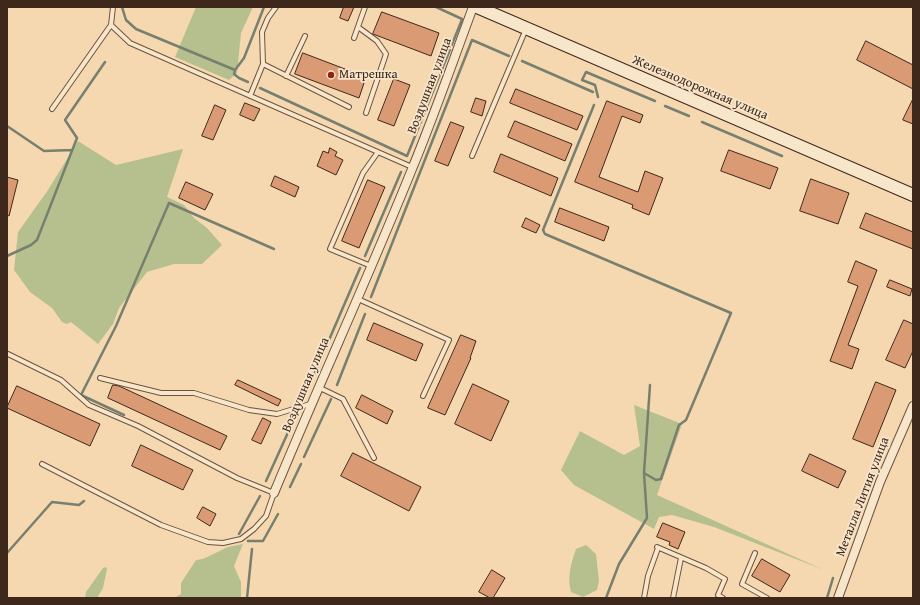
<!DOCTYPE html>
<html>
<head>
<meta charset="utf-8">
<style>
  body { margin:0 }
  #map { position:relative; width:920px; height:605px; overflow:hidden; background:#f5d8af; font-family:"Gentium Book Plus",serif }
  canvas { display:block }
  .frame { position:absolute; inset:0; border:8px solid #3e271b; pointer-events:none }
</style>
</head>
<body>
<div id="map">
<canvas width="920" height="605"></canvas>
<div class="frame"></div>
</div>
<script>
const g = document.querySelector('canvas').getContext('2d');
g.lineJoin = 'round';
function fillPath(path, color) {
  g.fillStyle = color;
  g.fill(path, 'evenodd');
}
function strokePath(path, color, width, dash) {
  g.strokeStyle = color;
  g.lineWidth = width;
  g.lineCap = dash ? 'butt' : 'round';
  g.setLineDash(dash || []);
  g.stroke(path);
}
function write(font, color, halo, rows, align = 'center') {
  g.font = font + ' "Gentium Book Plus",serif';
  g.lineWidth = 3.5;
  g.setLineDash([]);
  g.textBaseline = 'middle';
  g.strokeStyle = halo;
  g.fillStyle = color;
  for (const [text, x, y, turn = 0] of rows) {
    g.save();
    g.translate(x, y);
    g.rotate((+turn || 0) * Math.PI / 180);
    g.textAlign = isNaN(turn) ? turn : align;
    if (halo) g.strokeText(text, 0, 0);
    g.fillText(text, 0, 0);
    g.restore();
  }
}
fillPath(new Path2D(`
  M196,7H253L241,33L237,73L229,80L175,57Z
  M78,141L116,165L183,149L167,197L184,205L194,218L207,228L222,245L202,264H174L147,272L119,308L113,324L98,344L71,322L67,324L62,322L52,308L30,292L14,270L18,232L48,190Z
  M634,405L682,424L657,495L824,570L714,527L672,515L659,517L654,529L574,485L561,470L580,431L624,455L640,446Z
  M243,544L234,566L241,582V598H174L181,594V583L196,560L203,559L228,547Z
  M586,545L596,554L599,581L597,590L583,597L571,592C567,577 571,563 576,549Z
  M106,567L107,569L103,588L97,598H85L86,592L103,568Z`), '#b6c08f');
strokePath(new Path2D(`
  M122,7L126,20L136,29L235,70
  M522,61L593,92
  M248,82L239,78L234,74L235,70L244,58L264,7
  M260,88L407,156L461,22L462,19L436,7
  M598,97L595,85L582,80L586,72L655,101
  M594,105L543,230L545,234L731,313L686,420L679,425L661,479L656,480L644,473
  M665,106L689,116
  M702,122L782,156
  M7,126L44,151L72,150
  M7,256L31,245L37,240L77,138L65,120L105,62
  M365,256L401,172
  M371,297L472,40L509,56
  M337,385L365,314
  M307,391L360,268
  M124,415L81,395L116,326L169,203L274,249
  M304,457L331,399
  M266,481L295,417
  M290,487L301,464
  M239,534L260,496
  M248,541H263L278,514
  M7,553L52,502L79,505L84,501
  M247,598L252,549
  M606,598L619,564L647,518L644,473L650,385
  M827,598L833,578`), '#777f70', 2.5);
const building = new Path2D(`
  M344,7H354L348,21L340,18Z
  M382,12L439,33L431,56L373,34Z
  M866,41L913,65V89L857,60Z
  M303,53L366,77L359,98L295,74Z
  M394,79L410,85L394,126L378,120Z
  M516,89L583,116L577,130L510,103Z
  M476,98L486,101L482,116L471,112Z
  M913,99V124L903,120Z
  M607,101L643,115L640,123L622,116L599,177L638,192L645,171L663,178L649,215L632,208L633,205L575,182Z
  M245,103L260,109L254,121L240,115Z
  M215,105L226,110L213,140L202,136Z
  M515,121L572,144L565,161L508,137Z
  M451,122L464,127L448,166L435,161Z
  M330,148L337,152L335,156L343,160L336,175L317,166L323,151L328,153Z
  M729,150L778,168L770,189L721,171Z
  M501,154L558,178L551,196L494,172Z
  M275,176L299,187L295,197L271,186Z
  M7,177L18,180L9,216L7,215Z
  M811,179L849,193L838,224L800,211Z
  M368,180L385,187L359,248L342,241Z
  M186,182L213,194L205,210L179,198Z
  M560,208L609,227L604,241L555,222Z
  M866,213L913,232V249L860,228Z
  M526,218L540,225L536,233L522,227Z
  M856,261L877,270L848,345L859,349L852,369L830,361L858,286L848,282Z
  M890,280L912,289L910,296L887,287Z
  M904,320L913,324V351L905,368L886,360Z
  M374,323L423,344L416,361L367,340Z
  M461,335L476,341L470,358H471L445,415L428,408Z
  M238,380L281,400L278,406L235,385Z
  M876,382L896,390L873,447L853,439Z
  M473,384L509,401L491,441L455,424Z
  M113,385L119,386L227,436L220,450L108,398Z
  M17,386L100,424L90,446L7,408Z
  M362,395L393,411L387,424L356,408Z
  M263,418L271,422L261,444L252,440Z
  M141,445L193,470L183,490L132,466Z
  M353,453L421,487L409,511L341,476Z
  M810,454L846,471L838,488L802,471Z
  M203,507L216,514L210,526L197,518Z
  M663,523L685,532L678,549L669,545L670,542L657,537Z
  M762,559L790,575L780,592L752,576Z
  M492,570L505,578L493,598H490L479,592Z`);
fillPath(building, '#da9a74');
strokePath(building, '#3e271b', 1);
const service = new Path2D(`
  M111,25L113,7
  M358,27L377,41L386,54L366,113
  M354,38L365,7
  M263,64L262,32L268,18L276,7
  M286,76L305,36
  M250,96L263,64L349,107
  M52,109L111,25L130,43L412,167
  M472,156L526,29
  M371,266L330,249L363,173L378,152
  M358,299L449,340L423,396
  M8,354L61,380L89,405L138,426L237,478L274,493L266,516L254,529L241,539L223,543L208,542L161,525L42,464
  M100,378L161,393H194L249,410L277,414L310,404
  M318,387L343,399L374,458
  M657,547L706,568L725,579L718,595L723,598
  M755,553L742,584L767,598
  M644,598L648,576L658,548
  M673,598L681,558`);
const minor = new Path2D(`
  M274,493C319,384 368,278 412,169C434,116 453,61 473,7
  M838,598L880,482L913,406`);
const secondary = new Path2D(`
  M477,7L913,195`);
strokePath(service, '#6c5340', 6);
strokePath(minor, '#6c5340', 10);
strokePath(secondary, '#3e271b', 14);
strokePath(service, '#f8e6cb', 4);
strokePath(minor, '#f8e6cb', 8);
strokePath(secondary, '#f8e6cb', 12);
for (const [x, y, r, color] of [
  [331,75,4,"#8f2418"]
]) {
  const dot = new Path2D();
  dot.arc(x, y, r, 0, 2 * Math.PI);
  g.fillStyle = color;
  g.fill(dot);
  strokePath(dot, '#f8e6cb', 1.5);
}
write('13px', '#3e271b', '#f8e6cb', [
  ["Матрешка",339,75]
], 'left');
write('13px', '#3e271b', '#f8e6cb', [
  ["Воздушная улица",430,86,-69],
  ["Железнодорожная улица",700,88,23],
  ["Воздушная улица",306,385,-67],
  ["Металла Лития улица",863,497,-69]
]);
</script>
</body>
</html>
